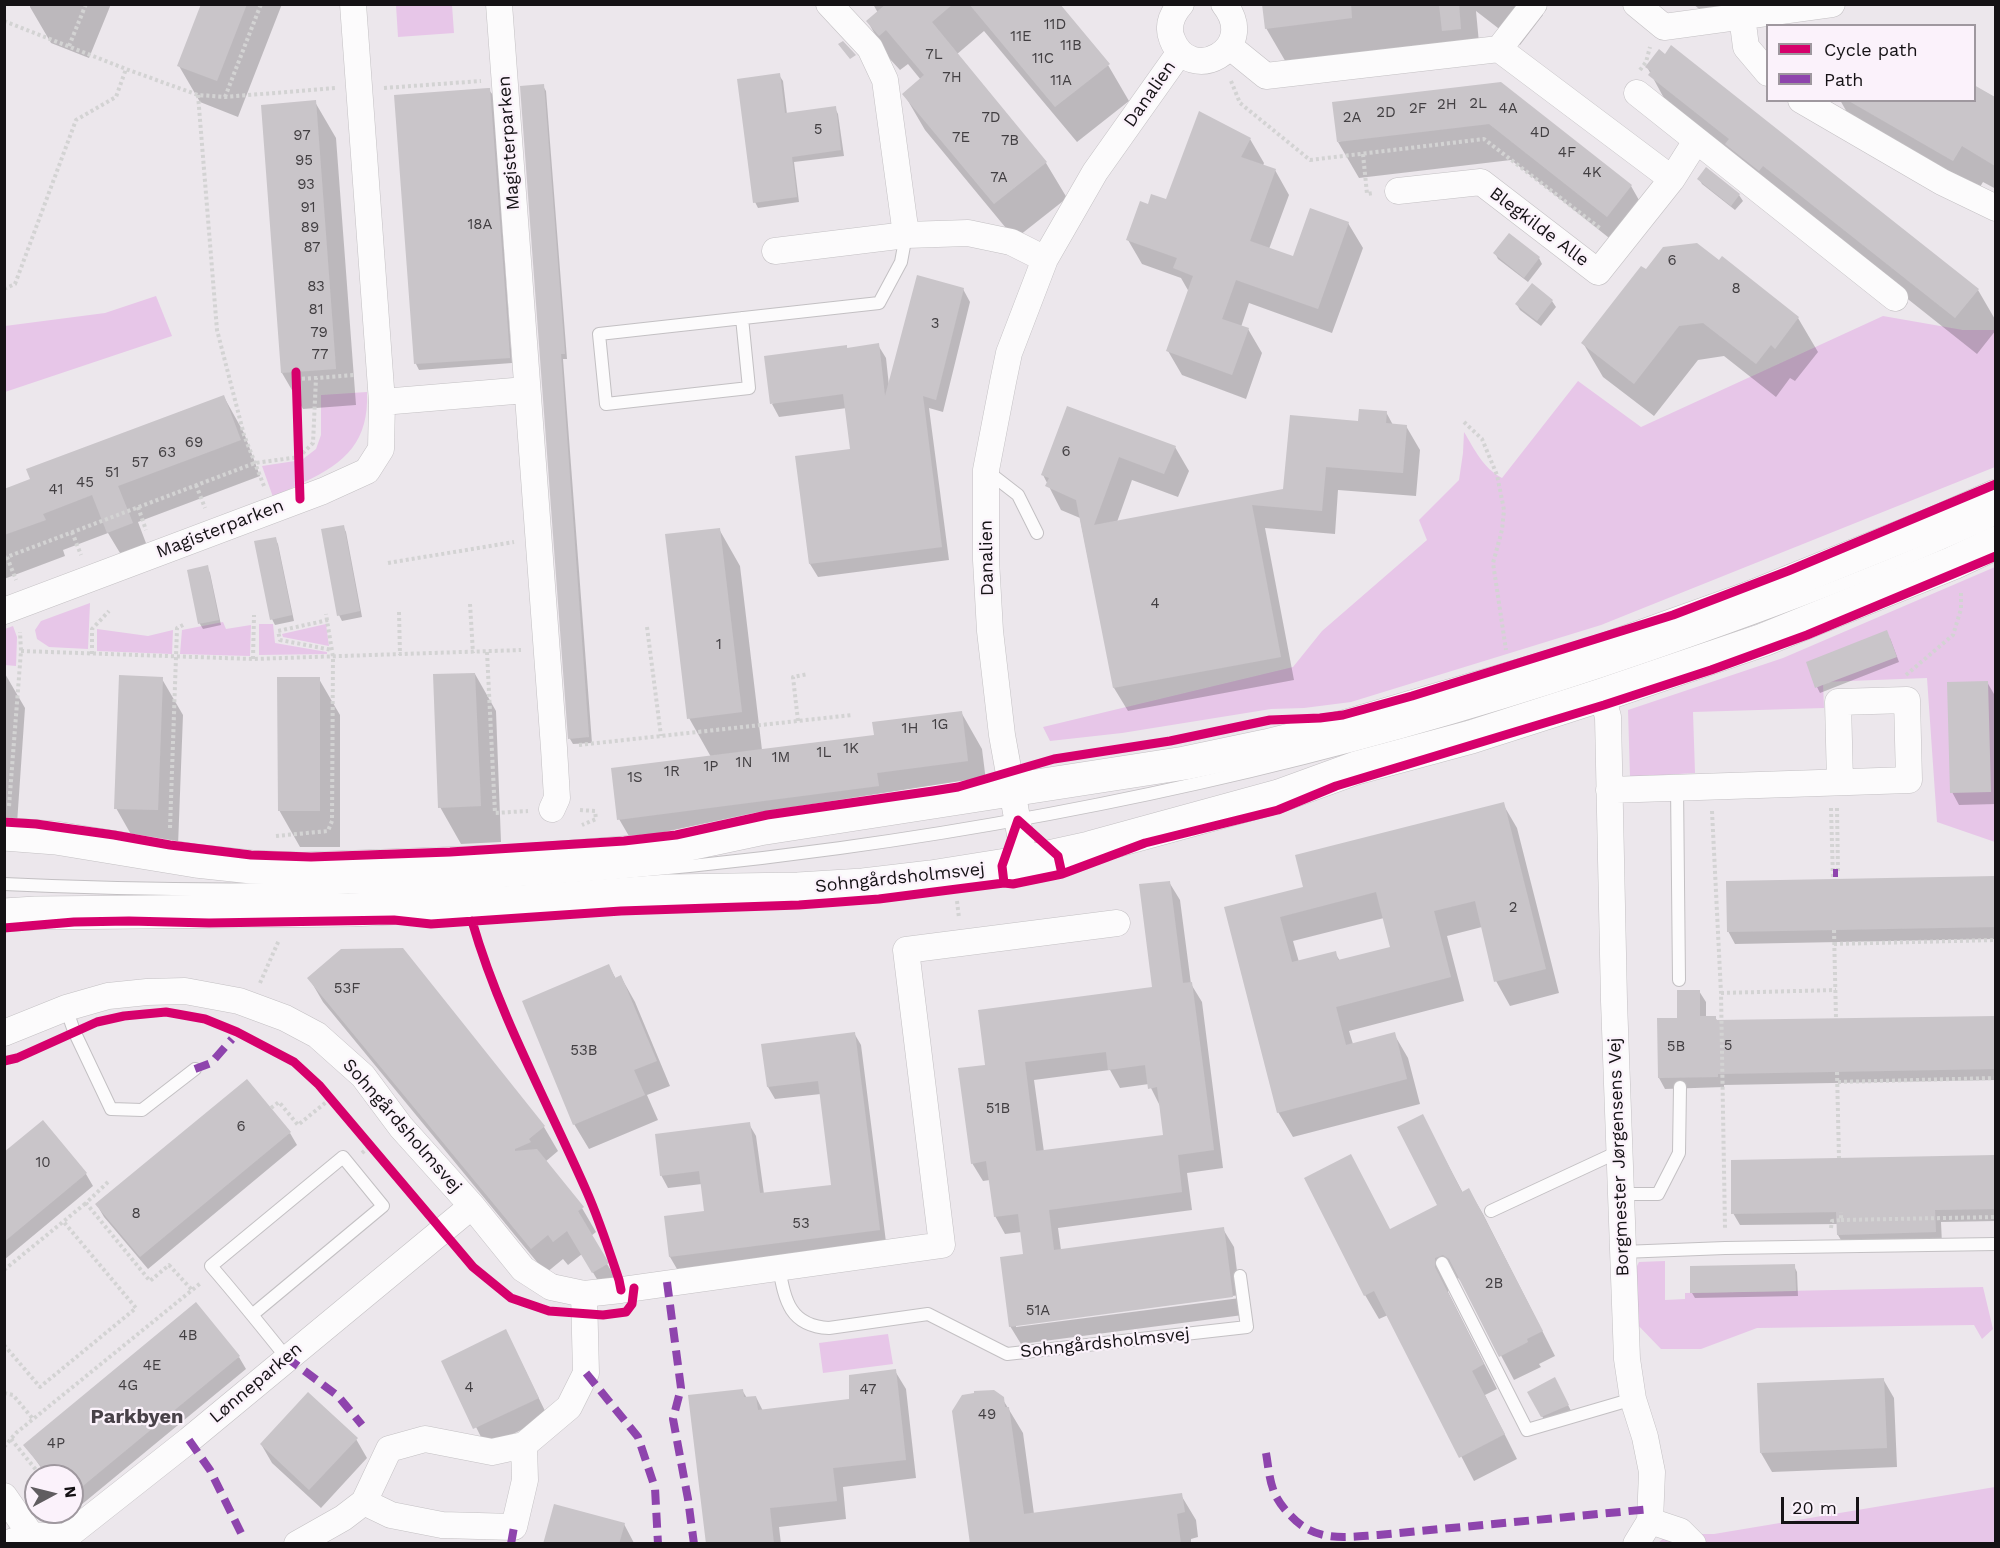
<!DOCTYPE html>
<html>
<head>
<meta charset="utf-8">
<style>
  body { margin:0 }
  #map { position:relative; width:2000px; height:1548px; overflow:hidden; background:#ece7ec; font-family:"Work Sans",sans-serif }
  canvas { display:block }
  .frame { position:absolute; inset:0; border:6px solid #151215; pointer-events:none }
  .legend { position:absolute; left:1766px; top:24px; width:210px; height:78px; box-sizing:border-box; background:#fbf2fb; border:2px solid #9f989f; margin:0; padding:8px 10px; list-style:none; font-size:18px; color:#151215 }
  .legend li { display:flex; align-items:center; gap:12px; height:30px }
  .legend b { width:30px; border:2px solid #9f989f }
  .north { position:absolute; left:24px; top:1464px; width:60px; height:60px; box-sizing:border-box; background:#fbf2fb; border:2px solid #9f989f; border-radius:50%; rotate:83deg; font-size:16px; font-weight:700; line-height:24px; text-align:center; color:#151215 }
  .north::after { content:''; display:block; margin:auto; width:21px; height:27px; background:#605d60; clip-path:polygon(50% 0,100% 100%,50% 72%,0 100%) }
  .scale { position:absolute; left:1781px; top:1497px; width:78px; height:27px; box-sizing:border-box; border:3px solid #151215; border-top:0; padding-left:8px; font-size:18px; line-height:21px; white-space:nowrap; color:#151215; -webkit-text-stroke:4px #fbf2fb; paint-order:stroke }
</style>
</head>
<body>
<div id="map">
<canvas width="2000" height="1548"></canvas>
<div class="frame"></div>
<ul class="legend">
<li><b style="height:8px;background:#d6006c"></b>Cycle path</li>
<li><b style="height:8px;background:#8e44ad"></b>Path</li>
</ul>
<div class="north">N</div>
<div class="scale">20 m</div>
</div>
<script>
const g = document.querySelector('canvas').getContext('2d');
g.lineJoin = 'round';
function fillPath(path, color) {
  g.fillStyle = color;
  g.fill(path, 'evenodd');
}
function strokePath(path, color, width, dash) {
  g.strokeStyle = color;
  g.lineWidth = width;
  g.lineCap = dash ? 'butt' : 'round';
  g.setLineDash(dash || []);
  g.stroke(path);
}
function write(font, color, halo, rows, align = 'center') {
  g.font = font + ' "Work Sans",sans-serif';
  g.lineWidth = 4.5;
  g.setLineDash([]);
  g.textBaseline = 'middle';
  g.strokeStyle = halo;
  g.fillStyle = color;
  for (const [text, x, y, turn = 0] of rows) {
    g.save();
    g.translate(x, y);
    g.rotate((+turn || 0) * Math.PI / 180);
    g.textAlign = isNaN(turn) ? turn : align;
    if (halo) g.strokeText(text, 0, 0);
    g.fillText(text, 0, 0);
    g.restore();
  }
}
fillPath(new Path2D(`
  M396,5H452L454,33L398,37Z
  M156,296L172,336L5,392V326L105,313Z
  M1883,316L1963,330H1995V467L1601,625L1351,702L1304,708L1271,709L1122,733L1050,741L1043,727L1293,667L1322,631L1427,540L1419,520L1459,480L1463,453L1464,432C1475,450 1483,468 1502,478L1578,381L1641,427Z
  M367,392C369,441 346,463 304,482L303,459L316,449L321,435V395Z
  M295,461L296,486L273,497L262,466Z
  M1995,567V842L1937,822L1927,678L1823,682L1824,708L1693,712L1695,773L1630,777L1628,710L1783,658Z
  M90,603L88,649L49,647L37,639L35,630L41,621Z
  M223,622L226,629L251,625L250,656L180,654L182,630Z
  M259,624H273L275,643L327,652V654L259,655Z
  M326,624L329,646L283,637L282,634Z
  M13,626L17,637L16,666L5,665V629Z
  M97,629L148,636L173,630L172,654L97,651Z
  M1665,1261V1300L1685,1299V1293L1983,1287L1993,1329L1982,1339L1974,1325L1757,1328L1701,1349H1661L1633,1320V1274L1639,1262Z
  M888,1334L893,1364L823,1373L819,1343Z
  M1995,1487V1543L1657,1544L1668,1534H1714Z`), '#e7c6e8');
fillPath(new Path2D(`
  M30,4H111L89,58L51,43L30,7Z
  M202,4H282L238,117L200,102L179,66Z
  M873,4H1058L1108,65L1129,101L1077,142L984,31L956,55L1046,163L1067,198L1015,239L925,130L904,94L921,80L908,64L900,70L888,57L868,22L878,13Z
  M1264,4H1537L1543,15L1520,45L1476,11L1481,64L1464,66L1451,44L1287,64L1266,28Z
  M1693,4H1815L1709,17Z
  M1647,67L1978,290L1996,321V330L1977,354L1671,111Z
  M779,75L783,81L787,114L835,108L838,114L844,156L794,162L799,202L758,208L755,202Z
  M1501,83L1631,186L1652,223L1628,253L1511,160L1359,178L1338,142Z
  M543,86L546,91L567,359H563L592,743L573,744L570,739Z
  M1974,86L1996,98V189L1983,182L1974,197L1857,130L1840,100H1974Z
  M489,90L493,95L512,363L419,370L416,364L395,97Z
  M315,102L336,138L356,405L303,409L282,373Z
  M1250,139L1264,163L1263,166L1275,170L1289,195L1269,249L1294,258L1348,223L1363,248L1332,333L1249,303L1241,327L1248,329L1262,353L1246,399L1182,375L1168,351L1189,292L1181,278L1142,264L1128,240L1149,206L1167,201Z
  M1707,169L1739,195L1743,201L1735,210L1702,184L1699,179Z
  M1510,235L1539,258L1542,264L1528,282L1498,259L1495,253Z
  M1722,258L1798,318L1818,352L1795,381L1790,378L1776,397L1724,356L1698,360L1654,416L1603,377L1583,343L1646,271L1719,262Z
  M1532,285L1552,301L1556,307L1541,326L1520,310L1517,305Z
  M963,289L970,302L943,412L929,408L949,560L818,577L810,564L852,450L847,408L779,417L772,404L846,346L848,349L878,345L886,358L889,386Z
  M224,397L244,433L260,476L138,522L152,559L129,568L108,533L63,550L65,556L4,579V491Z
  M1068,408L1175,447L1189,471L1178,497L1132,480L1117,522L1285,490L1386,412L1393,425L1406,426L1420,450L1416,496L1338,490L1335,534L1265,528L1294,680L1128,711L1114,688L1080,518L1061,510L1043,475Z
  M343,526L346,532L362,617L342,621L339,615Z
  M719,529L740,566L762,750L876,736L961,712L982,749L988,797L640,855L619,819L711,757L689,718Z
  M275,538L278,544L294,621L275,625L272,619Z
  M207,567L210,573L221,625L203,629L200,624L188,571Z
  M1890,638L1899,662L1820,693L1817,687Z
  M4,672L25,708L16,838L4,837Z
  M475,674L496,711L501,842L461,844L440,807Z
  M162,679L183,715L178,846L137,845L116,808Z
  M319,679L340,715V847H300L279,810Z
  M1987,682L1994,694L1996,804L1959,805L1952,792Z
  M1503,804L1517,828L1559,993L1510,1006L1496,981L1482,927L1447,936L1464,1001L1349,1031L1353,1044L1394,1034L1408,1058L1420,1104L1293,1137L1278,1112L1226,908L1305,888ZM1384,918L1392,948L1340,961L1335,953L1299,962L1293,941Z
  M1996,878V939L1735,944L1728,931L1727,883Z
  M1169,882L1180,900L1191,984L1202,1002L1223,1168L1187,1173L1192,1210L1058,1228L1061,1250L1223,1229L1234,1247L1240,1295L1016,1324V1327L1240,1298L1243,1315L1021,1344L1010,1326L1025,1255L1022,1232L1005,1234L995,1216L990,1180L983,1181L972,1163L987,1066L1154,988ZM1110,1070L1120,1088L1149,1084L1160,1106L1164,1136L1044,1152L1034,1080Z
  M609,966L616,979L621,977L635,1002L670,1086L647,1095L658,1120L589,1149L574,1124Z
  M309,978L544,1127L558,1151L545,1162L582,1208L596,1232L591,1236L621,1288L607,1296L582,1254L568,1265L563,1259L546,1273L323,1002Z
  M1699,991L1706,1002V1017H1715L1718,1022L1996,1018V1080L1724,1085V1087L1665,1089L1659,1078L1679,1019Z
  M854,1033L861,1045L886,1242L677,1269L670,1257L665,1217L706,1212L702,1184L668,1188L661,1175L749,1124L756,1136L764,1194L833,1186L821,1094L775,1099L768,1087L762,1045Z
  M1422,1116L1463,1193L1469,1190L1483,1214L1555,1356L1539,1364L1541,1367L1514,1380L1462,1282L1458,1278L1449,1282L1448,1292L1497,1389L1485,1395L1517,1459L1474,1481L1388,1315L1379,1319L1365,1295L1390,1230L1439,1205Z
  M43,1122L86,1174L93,1186L4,1260V1154Z
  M290,1133L297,1145L148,1269L104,1217L97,1205Z
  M1996,1157V1221L1941,1222L1942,1244L1845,1247L1838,1235V1224L1740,1225L1733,1213L1732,1161Z
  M1794,1266L1797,1272L1798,1296L1695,1298L1692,1293Z
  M506,1331L548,1417L486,1447L443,1361Z
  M239,1357L246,1369L75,1510L72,1506V1476H47L25,1445Z
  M895,1371L906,1389L916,1478L843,1487L846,1519L779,1527L781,1544H707L742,1390L747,1398L756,1397L763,1411L851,1401Z
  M1883,1379L1894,1398L1897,1467L1772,1472L1761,1453Z
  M1529,1392H1561L1575,1418L1549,1429Z
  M1002,1398L1023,1433L1034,1514L1181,1495L1196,1520L1198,1537L1191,1539V1544H972Z
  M356,1439L367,1458L321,1508L272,1463L261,1444Z
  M624,1524L634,1543L545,1544Z`), '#0003');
fillPath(new Path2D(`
  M201,4H247L217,81L177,66Z
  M886,4H953L932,22L1047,162L994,204L902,94L924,75L886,30L879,36L866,21Z
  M969,4H1060L1110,64L1055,107Z
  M1262,4H1351L1352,18L1265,29Z
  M1439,4H1459L1461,29L1442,31Z
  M843,41L856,55L850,59L838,44Z
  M1671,45L1979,289L1955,318L1763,166L1759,171L1725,144L1729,139L1648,75L1651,71L1645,67L1659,49L1665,54Z
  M780,73L785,113L836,106L841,150L792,157L797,197L753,203L737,79Z
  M1501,82L1632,185L1607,217L1489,124L1337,142L1332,102Z
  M544,84L565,354H561L589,737L568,739L520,86Z
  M1974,85L1995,97V166L1962,146L1953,161L1847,100H1974Z
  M488,88H490L510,358L414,364L394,95Z
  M316,100L336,369L281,373L261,105Z
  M1199,111L1251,138L1241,157L1276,169L1250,241L1293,256L1310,208L1349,222L1318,309L1236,280L1222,319L1249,328L1232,375L1166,351L1193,276L1173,268L1177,258L1126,240L1140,201L1148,204L1151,194L1166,199Z
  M1706,167L1740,194L1731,206L1697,179Z
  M1509,233L1540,257L1524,278L1493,253Z
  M1697,243L1719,260L1722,256L1799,317L1775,349L1771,345L1756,364L1703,323L1679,326L1634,384L1581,343L1641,266L1646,269L1663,247Z
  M917,275L964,288L936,400L923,396L942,547L809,564L795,456L850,449L843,394L770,404L764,356L847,345V348L879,343L885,396Z
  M1532,283L1553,300L1537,321L1515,304Z
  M224,395L241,440L118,486L133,523L107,533L92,495L43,514L46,520L4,535V489L30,479L26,469Z
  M1067,406L1176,446L1164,474L1119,457L1094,525L1283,489L1290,415L1358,421L1359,409L1387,411L1386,423L1407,425L1403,473L1326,467L1322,511L1252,505L1281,657L1113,688L1076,500L1045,486L1049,478L1041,475Z
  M344,525L360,611L337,616L321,529Z
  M720,528L742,712L687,719L665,534Z
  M276,537L292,615L270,620L254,541Z
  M208,565L219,620L198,624L187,570Z
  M1887,630L1897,657L1815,688L1806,662Z
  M475,673L481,806L438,808L433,674Z
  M119,675L163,677L158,810L114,809Z
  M277,677H320V811H278Z
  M1988,681L1991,792L1950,793L1947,682Z
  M962,711L968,761L877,773L879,786L617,820L611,768L874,735L872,722Z
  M1504,802L1546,969L1494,982L1475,901L1434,911L1451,977L1336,1007L1346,1045L1395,1032L1407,1079L1277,1113L1224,907L1303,887L1295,855ZM1376,892L1390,947L1338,960L1336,951L1292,962L1280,917Z
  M1995,876V927L1727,932L1726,881Z
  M1170,881L1183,983L1192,982L1214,1150L1178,1155L1182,1192L1049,1210L1054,1250L1224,1227L1233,1297L1009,1327L1000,1257L1023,1254L1018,1214L994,1217L986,1161L971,1164L958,1068L985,1065L978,1010L1152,987L1139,884ZM1106,1052L1108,1070L1145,1065L1148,1089L1157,1087L1163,1135L1036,1151L1025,1062Z
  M403,948L545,1126L529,1139L531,1142L515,1149V1151L537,1149L584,1207L578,1211L609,1263L592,1273L567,1231L553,1242L548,1235L531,1249L307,978L341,949Z
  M609,964L615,978L621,975L657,1061L634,1070L645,1095L573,1125L522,1001Z
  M1677,990H1700V1016H1716V1020L1995,1016V1069L1718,1074V1077L1658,1078L1657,1018H1677Z
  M855,1032L880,1230L669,1257L664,1216L704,1211L699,1171L660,1176L655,1134L750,1122L760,1193L831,1185L818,1081L767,1087L761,1044Z
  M247,1079L291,1132L140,1257L95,1204Z
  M1423,1114L1462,1192L1469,1188L1543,1331L1527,1339L1528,1342L1499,1357L1449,1259L1443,1255L1435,1258V1267L1484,1364L1472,1371L1505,1434L1459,1458L1374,1291L1364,1296L1304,1178L1351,1154L1390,1229L1437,1205L1397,1127Z
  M43,1120L87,1173L4,1242V1152Z
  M1995,1155V1209L1935,1210L1936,1232L1837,1235L1836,1212L1731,1214V1160Z
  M1795,1264L1796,1291L1690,1293V1266Z
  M196,1302L240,1356L72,1495V1476H49L23,1445Z
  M506,1329L539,1398L473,1429L441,1361Z
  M896,1369L906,1460L833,1468L837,1501L770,1508L774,1544H706L688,1395L743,1389L744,1397L756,1396L758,1410L849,1399V1375Z
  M1555,1377L1569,1405L1541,1417L1527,1392Z
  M1884,1378L1887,1448L1760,1453L1757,1383Z
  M994,1390L1004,1397L1005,1407H1009L1024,1514L1182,1493L1185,1512L1177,1514L1181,1544H970L952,1411L962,1395L974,1393V1391Z
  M308,1392L358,1438L309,1490L260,1444Z
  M554,1504L625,1523L619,1544H543Z`), '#c9c5c9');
const lane = new Path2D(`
  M742,318L749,388L606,404L599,334L879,303L901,262L906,235
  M987,471L1018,495L1037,533
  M1677,786L1679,980
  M4,884C565,911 1121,838 1652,654C1768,614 1884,571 1996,519
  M66,1008L74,1031L111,1109L142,1110L195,1069
  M1621,1194H1658L1679,1153L1680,1087
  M1491,1211L1620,1151
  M1622,1252L1725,1248L1996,1244
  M1442,1263L1527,1430L1633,1399
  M779,1268C785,1301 790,1326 829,1328L928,1314L1007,1354L1247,1327L1240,1276
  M252,1315L383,1206L343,1157L211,1266C237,1296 262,1327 286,1357`);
const street = new Path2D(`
  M499,4L554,748L557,798L552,809
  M829,4L870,48L885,80L906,235
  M1181,4C1172,14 1167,26 1172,39C1190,86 1260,49 1224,4
  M1636,4L1664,27L1832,4
  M1742,16L1746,47L1768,73
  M1229,46L1266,76L1499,49L1672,179L1598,272L1481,182L1398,191
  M1499,49L1534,4
  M1637,93L1895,298
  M1801,100L1942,182L1996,208
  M1672,179L1696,141
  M775,251L906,235L968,233L1011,242L1045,259
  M382,402L526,390
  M4,611L323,491L367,471L381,449L382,402L353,4
  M1602,695L1608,717L1614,1001L1627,1359L1633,1399L1645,1437L1652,1472L1650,1521L1636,1544
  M1609,790L1909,780L1907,700L1838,702L1840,782
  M1025,862L1002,735L990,631L986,560V470L1003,382L1009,353L1045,259L1095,172L1180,52
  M4,1033L66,1008L108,996L147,992L185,991L239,1001L285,1018L317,1035L363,1076L401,1127L472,1206L523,1269L551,1287L584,1294L621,1290L942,1245L906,950L1117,923
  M524,1445L492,1452L425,1439L389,1449L364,1502L391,1515L442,1525L514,1527L525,1480L524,1445L569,1407L586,1373L584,1294
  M4,1496L31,1535
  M1650,1521L1680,1531L1693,1544
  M5,1544L31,1535L66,1537L189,1440L472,1206
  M297,1544L343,1518L364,1502`);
const secondary = new Path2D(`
  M4,834L56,838L196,861L252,867L302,869L518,861L660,850L759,829L1185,763L1266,746L1343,727L1590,655L1749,598L1935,523L1996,496
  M4,915L36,913L350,910L521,902L669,891L798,889L863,885L931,877L1025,862L1089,848L1279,796L1356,768L1471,737L1602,695L1763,640L1953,563L1996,543`);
strokePath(lane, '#c3c0c3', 14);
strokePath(street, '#c3c0c3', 27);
strokePath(secondary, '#c3c0c3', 34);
strokePath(new Path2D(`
  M4,21L126,69L198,95L225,97L335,88
  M69,46L86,4
  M1640,70L1646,62L1650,47
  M1231,81L1240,103L1310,160L1484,139L1601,229
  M384,88L481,81
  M198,95L217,330L244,435L264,486
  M225,97L261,4
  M1363,154L1367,194L1374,193
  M4,289L15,284L76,120L116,97L126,69
  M296,379L316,378
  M1464,422L1482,439L1497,475L1504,510L1502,530L1493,563L1506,650
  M196,485L205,508
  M138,507L146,530
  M72,532L81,555
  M7,557L16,580
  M4,558L255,463L299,457L313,443L316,378L354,375
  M388,563L514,542
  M470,604L473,653
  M399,612L400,655
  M328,620L278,631L280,640L332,650
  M647,627L661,736
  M21,651L253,659L521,650
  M487,652L495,813L528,811
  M92,654V629L109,611
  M253,659L254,615
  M1906,675L1953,635L1961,609V591
  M798,721L793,677L808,674
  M579,745L852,715
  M9,806L21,651L20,632
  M1831,808L1833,879
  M1837,808L1838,873
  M580,810L595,811L596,819L582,825
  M1712,811L1721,993L1725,1229
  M170,828L177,628L185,624
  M276,836L328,831L332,821L333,657L326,614
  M957,901L959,918
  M1834,930L1836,1019
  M1834,944L1996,940
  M260,983L279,940
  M1721,993L1836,990
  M1837,1072L1839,1158
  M1838,1082L1996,1078
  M271,1108L279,1102L298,1125L330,1099
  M362,1153L370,1146
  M108,1182L86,1203L150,1281L169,1265L192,1290
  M1841,1220L1996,1217
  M1831,1228L1832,1221L1841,1220V1212
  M4,1270L86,1203
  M4,1345L40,1387L136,1308L63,1221
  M4,1393L13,1395L33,1419
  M11,1439L41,1476
  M4,1447L16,1433L202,1282`), '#d3d3d3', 4, [3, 3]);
strokePath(lane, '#fcfbfc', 12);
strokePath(street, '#fcfbfc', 26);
strokePath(secondary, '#fcfbfc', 33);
strokePath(new Path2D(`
  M1833,873H1838
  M195,1069L211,1063L232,1039
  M667,1282L681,1388L673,1419L688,1499L694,1544
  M286,1357L338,1396L362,1425
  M586,1373L638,1437L655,1488L658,1544
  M189,1440L210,1470L241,1533
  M1266,1453C1268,1464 1269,1478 1273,1489C1276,1499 1284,1509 1291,1516C1316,1543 1346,1537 1378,1535L1651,1509
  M511,1544L514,1527`), '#8e44ad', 8, [15, 8]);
strokePath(new Path2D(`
  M296,372L300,499
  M4,822L36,824L114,835L170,845L251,855L311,857L450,852L624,841L676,835L767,815L933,791L958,787L1054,759L1170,741L1270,720L1320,718L1343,715L1412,696L1673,615L1788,571L1996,484
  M1004,883L1002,866L1018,820L1058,856L1062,874
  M472,921C499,1015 547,1101 586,1190C599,1219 609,1250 619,1280L621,1290
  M4,928L74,922L129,921L209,923L394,920L431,924L621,911L799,905L879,899L1004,883L1013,884L1062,874L1145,843L1278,810L1336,786L1604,705L1711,670L1807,635L1996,556
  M4,1061L17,1058L97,1022L124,1016L166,1012L205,1019L237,1032L294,1062L319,1085L473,1267L511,1298L549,1311L603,1315L626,1312L632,1304L634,1288`), '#d6006c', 9);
write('15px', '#423f42', null, [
  ["11D",1055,25],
  ["11E",1021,37],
  ["11B",1071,46],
  ["7L",934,55],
  ["11C",1043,59],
  ["7H",952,78],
  ["11A",1061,81],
  ["2L",1478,104],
  ["2H",1447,105],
  ["2F",1418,109],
  ["4A",1508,109],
  ["2D",1386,113],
  ["7D",991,118],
  ["2A",1352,118],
  ["5",818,130],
  ["4D",1540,133],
  ["97",302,136],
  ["7E",961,138],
  ["7B",1010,141],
  ["4F",1567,153],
  ["95",304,161],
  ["4K",1592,173],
  ["7A",999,178],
  ["93",306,185],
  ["91",308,208],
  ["18A",480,225],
  ["89",310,228],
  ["87",312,248],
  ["6",1672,261],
  ["83",316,287],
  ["8",1736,289],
  ["81",316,310],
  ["3",935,324],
  ["79",319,333],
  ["77",320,355],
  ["69",194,443],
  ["6",1066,452],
  ["63",167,453],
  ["57",140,463],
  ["51",112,473],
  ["45",85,483],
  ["41",56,490],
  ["4",1155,604],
  ["1",719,645],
  ["1G",940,725],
  ["1H",910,729],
  ["1K",851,749],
  ["1L",824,753],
  ["1M",781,758],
  ["1N",744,763],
  ["1P",711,767],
  ["1R",672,772],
  ["1S",635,778],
  ["2",1513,908],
  ["53F",347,989],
  ["5",1728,1046],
  ["5B",1676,1047],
  ["53B",584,1051],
  ["51B",998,1109],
  ["6",241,1127],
  ["10",43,1163],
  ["8",136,1214],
  ["53",801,1224],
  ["2B",1494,1284],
  ["51A",1038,1311],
  ["4B",188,1336],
  ["4E",152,1366],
  ["4G",128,1386],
  ["4",469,1388],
  ["47",868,1390],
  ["49",987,1415],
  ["4P",56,1444]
]);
write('18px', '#151215', '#fbf2fb', [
  ["Danalien",1150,94,-55],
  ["Magisterparken",509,143,-94],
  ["Blegkilde Alle",1539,227,37],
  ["Magisterparken",220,529,-21],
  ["Danalien",987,558,-91],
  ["Sohngårdsholmsvej",900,878,-6],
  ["Sohngårdsholmsvej",402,1126,49],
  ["Borgmester Jørgensens Vej",1619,1157,-92],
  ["Sohngårdsholmsvej",1105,1343,-6],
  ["Lønneparken",256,1383,-40]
]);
write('bold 20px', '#484148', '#fbf2fb', [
  ["Parkbyen",137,1417]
]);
</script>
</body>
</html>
